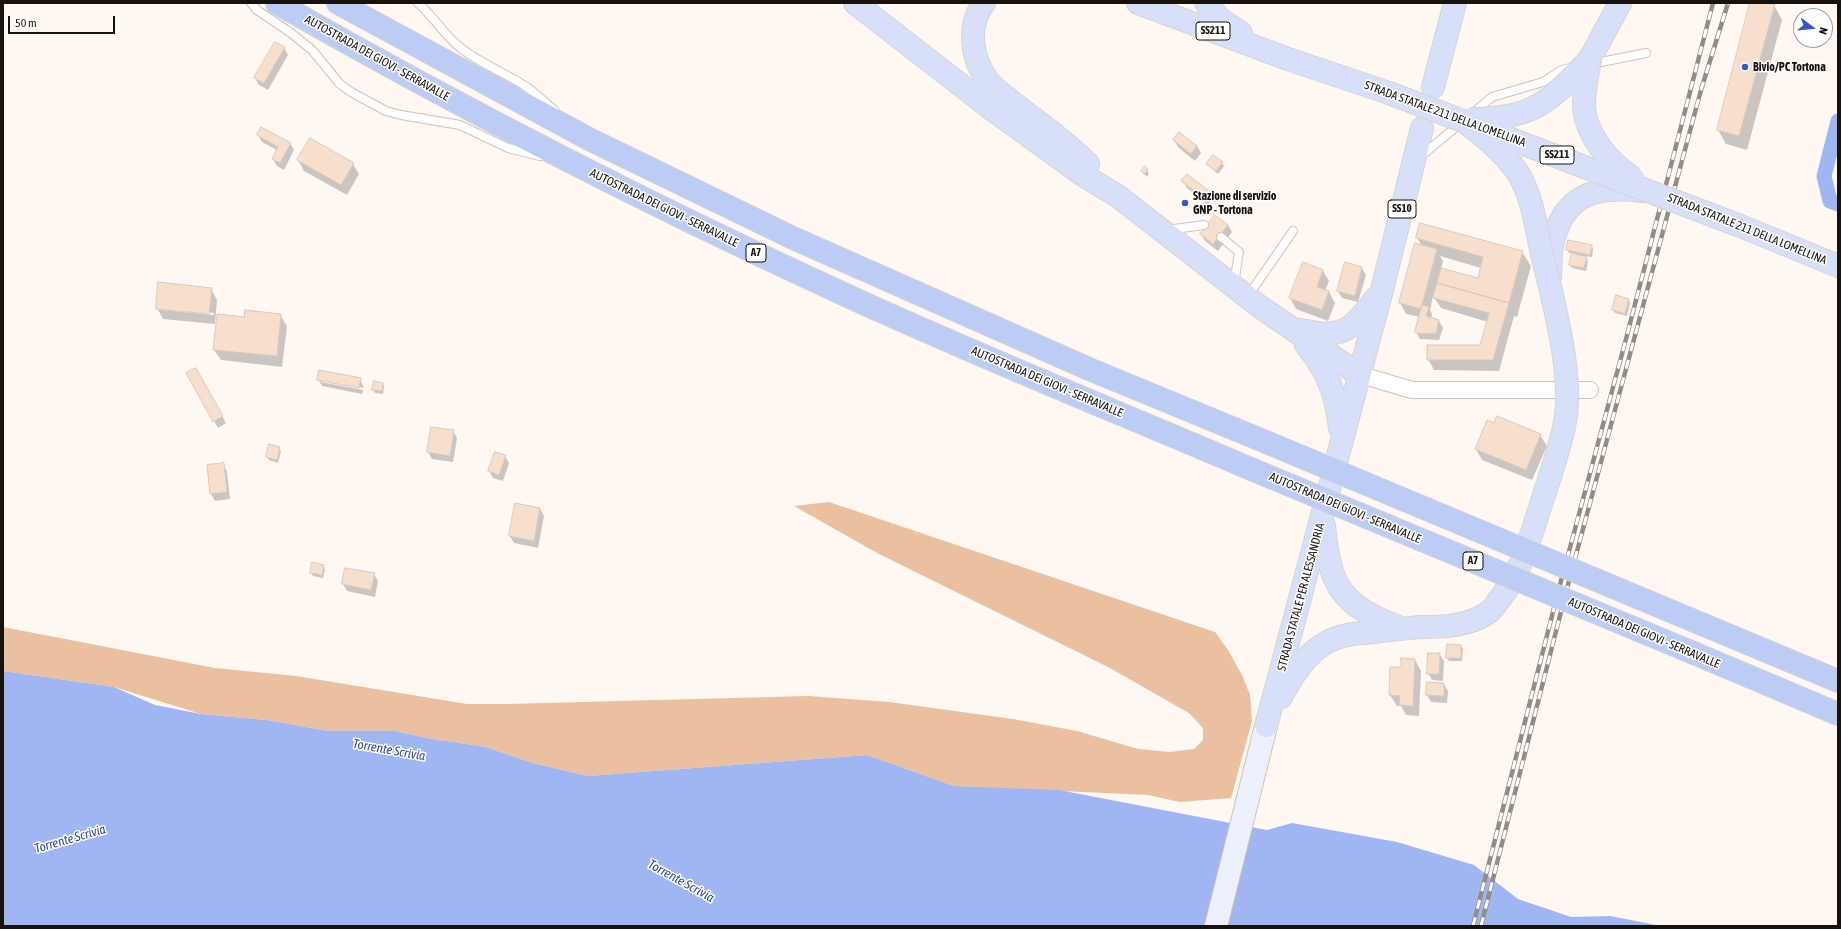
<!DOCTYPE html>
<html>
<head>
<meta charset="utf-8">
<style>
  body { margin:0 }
  #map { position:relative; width:1841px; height:929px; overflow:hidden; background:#fef7f2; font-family:"Asap Condensed",sans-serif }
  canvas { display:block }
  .frame { position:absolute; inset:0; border:4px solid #17120d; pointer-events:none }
  .north { position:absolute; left:1793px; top:8px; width:40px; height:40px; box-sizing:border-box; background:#fff; border:1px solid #a2a09e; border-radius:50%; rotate:106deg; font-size:11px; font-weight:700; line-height:16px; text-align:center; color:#17120d }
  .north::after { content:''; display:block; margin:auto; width:14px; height:18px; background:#3a57c9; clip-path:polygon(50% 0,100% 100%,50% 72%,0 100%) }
  .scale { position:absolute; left:8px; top:16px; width:107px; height:18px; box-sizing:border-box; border:2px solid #17120d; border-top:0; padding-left:5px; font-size:12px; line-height:14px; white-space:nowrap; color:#17120d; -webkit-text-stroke:3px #fff; paint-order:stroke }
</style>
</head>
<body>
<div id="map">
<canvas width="1841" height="929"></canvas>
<div class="frame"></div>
<div class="north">N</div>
<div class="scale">50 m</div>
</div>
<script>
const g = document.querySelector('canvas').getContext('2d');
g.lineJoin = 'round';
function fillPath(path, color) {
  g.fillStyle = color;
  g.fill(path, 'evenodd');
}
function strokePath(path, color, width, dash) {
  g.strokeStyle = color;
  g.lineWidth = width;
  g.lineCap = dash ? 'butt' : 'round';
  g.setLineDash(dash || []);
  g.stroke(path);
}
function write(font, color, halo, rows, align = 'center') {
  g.font = font + ' "Asap Condensed",sans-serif';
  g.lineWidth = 3;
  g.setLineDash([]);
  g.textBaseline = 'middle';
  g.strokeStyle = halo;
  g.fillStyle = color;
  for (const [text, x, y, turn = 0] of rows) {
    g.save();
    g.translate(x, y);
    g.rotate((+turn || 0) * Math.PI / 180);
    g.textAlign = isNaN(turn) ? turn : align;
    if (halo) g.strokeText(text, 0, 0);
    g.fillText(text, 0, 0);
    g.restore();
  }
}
fillPath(new Path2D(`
  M829,502L1215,632L1228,650L1242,675L1250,695L1252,721L1231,798L1180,802L1148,795L954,786L867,755L588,776L533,763L486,747L427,738L395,731H329L266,720L201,714L114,687L3,671V627L215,668L296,676L467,704H508L808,696L889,702L1013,719L1077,731L1138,749L1169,752L1194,749L1203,740V728L1189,713L1108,667L879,554L794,506Z`), '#eac0a0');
fillPath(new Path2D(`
  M3,671L114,687L155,705L201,714L266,720L329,731H395L427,738L486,747L533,763L588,776L867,755L954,786L1059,790L1267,830L1292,823L1397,842L1474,865L1518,899L1571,917L1610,916L1661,926H3Z`), '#9fb6f2');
fillPath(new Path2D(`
  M1751,3H1766L1774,5L1782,20L1747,150L1726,144L1718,130Z
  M284,48L288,55L268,90L259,85L255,78Z
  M258,135L290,143L294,150L284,170L277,166L273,159L277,150L262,142Z
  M1174,140L1197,146L1201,153L1195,161L1178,147Z
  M298,160L353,164L359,174L347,195L304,171Z
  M1222,163L1224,166L1218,174L1207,164Z
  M1145,168L1149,173L1147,177L1142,172Z
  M1183,181L1208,191L1212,198L1208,205L1187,188Z
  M1228,225L1232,232L1218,251L1205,241L1201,234Z
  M1417,238L1522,252L1531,266L1517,317L1514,316L1499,371L1434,370L1428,359L1481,346L1488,322L1441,308L1433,296L1430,310L1432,314L1431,318L1439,321L1443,328L1439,340L1420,339L1416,332L1420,317L1406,314L1400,303L1422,246ZM1440,256L1481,268L1478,280L1441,269L1443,261Z
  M1592,246L1593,249L1592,257L1585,256L1588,261L1586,271L1572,268L1570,264L1573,253H1569L1567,249Z
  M1362,268L1366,275L1358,302L1342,298L1338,291Z
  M1323,271L1329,281L1325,291L1329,292L1335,303L1328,321L1296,309L1290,298Z
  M211,289L217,300L215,324L163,319L157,308ZM162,308L214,313V315L162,310Z
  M1629,300L1630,303L1627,316L1615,313L1613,310Z
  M280,315L287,326L282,367L221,360L214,350L245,318Z
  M196,369L226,423L218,428L188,374Z
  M318,379H360L364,388L321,380V382L363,390L362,394L322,386Z
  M383,384L384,387L383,394L375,393L373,389Z
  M453,431L457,438L453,462L432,459L428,452Z
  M1540,435L1547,446L1532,480L1482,460L1476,449Z
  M279,448L281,451L278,463L269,460L267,457Z
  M505,456L509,463L503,481L493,478L489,471Z
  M223,464L227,472L230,499L215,501L211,494L208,466Z
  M516,504L540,509L544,516L538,548L514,543L510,536Z
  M323,566L325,569L323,578L313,576L311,573Z
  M374,574L378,581L375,597L347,591L343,584Z
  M1461,646L1463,649L1462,661H1449L1447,658Z
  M1439,654L1444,661L1443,681L1432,680L1428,673Z
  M1415,660L1421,671L1419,716L1406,715L1401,706H1397L1390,695L1402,668Z
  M1444,684L1448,691L1447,703L1431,702L1427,695Z`), '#0003');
strokePath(new Path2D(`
  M1838,121L1824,176L1830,201L1838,204`), '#9fb6f2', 15);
const building = new Path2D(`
  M1750,3L1775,4L1739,136L1717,130Z
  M275,42L285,47L264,83L254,78Z
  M261,127L291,143L280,163L272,159L278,147L257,135Z
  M1179,132L1197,146L1191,154L1173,140Z
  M310,138L354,163L341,185L297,160Z
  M1213,155L1223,162L1216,171L1206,164Z
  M1145,166L1148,169L1145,174L1141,171Z
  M1187,174L1209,191L1204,198L1181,181Z
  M1215,215L1228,225L1213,244L1200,234Z
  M1420,223L1523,251L1509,303L1437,283L1441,268L1478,278L1483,257L1416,238Z
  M1568,240L1592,245L1590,255L1566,250Z
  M1415,243L1437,249L1421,309L1399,303Z
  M1572,253L1587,257L1584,268L1569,265Z
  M1303,262L1323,270L1317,287L1329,291L1322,310L1289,298Z
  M1345,262L1362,267L1355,296L1337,291Z
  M158,282L212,288L209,314L156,309Z
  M1437,283L1509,303L1493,360H1427V345H1480L1489,313L1433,298Z
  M1616,295L1629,299L1625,314L1612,310Z
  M1422,305L1429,307L1426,316L1439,320L1436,333L1421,334L1415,332Z
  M245,310L281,314L277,356L213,350L217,314L244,317Z
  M196,368L223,416L213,422L186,373Z
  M319,370L361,378L359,388L317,380Z
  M374,381L383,383L382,391L372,390Z
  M1497,416L1541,434L1526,470L1475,449L1487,420L1494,423Z
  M431,427L454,430L450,456L427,452Z
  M269,444L280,447L277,460L266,457Z
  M495,452L506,455L499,475L488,471Z
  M224,463L227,492L210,494L207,465Z
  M515,503L540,508L534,541L509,536Z
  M312,562L324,565L322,575L310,573Z
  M345,568L375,573L371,590L342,584Z
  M1447,644L1461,645V658H1446Z
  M1428,653H1440L1439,674H1427Z
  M1401,658L1415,659L1413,706L1399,705L1400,696L1389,695L1390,667H1401Z
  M1427,682L1444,683V696L1426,695Z`);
fillPath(building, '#f7dfcd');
strokePath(building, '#dac9bc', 1);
const lane = new Path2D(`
  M251,3L257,10L291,33L312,50L340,84L351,92L386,111L401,115L460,125L508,148L540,156
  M418,3C434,17 445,36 462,49C483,65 508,74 528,88C537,95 546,103 554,110
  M1591,64L1646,53
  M1472,114L1492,97L1543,82L1562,70L1574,67
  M1421,156L1461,123
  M1167,230L1204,225
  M1221,237L1239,252L1234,284
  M1248,296L1293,231`);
const street = new Path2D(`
  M1358,374L1412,390H1590`);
const secondary = new Path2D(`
  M1216,926L1266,726`);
const primary = new Path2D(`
  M855,3L989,107L1080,173L1119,197L1259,306L1358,374
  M984,3C966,26 972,61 989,82C998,93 1012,101 1022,110C1045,127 1068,144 1088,164
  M1138,3L1288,59L1389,93
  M1206,3L1220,19L1241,33
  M1590,59L1620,3
  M1433,87L1455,3
  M1738,225L1838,266
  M1550,277C1551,267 1550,256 1552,246C1562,195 1595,185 1642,191
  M1300,330C1340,339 1351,332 1375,299
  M1306,345C1328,372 1336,393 1340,428
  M1324,526C1330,589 1342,605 1401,628
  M1281,697C1296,669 1314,641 1347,635C1356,633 1365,633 1374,632C1391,630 1406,628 1422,627C1445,627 1470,626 1489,612C1493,609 1496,604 1499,600C1523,570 1532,531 1544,495
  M1266,726L1382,290L1422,128`);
const highway = new Path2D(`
  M277,3C459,107 646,203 837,291C973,354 1113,410 1251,469
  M338,3L589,139L793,238L1089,369L1266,442
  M1704,625L1838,681
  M1696,654L1838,714`);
strokePath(lane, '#d2c2b5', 10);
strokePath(street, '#d2c2b5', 18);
strokePath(secondary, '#d2c2b5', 24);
strokePath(primary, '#d5d4d3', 24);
strokePath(highway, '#d5d4d3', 24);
strokePath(lane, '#fff', 8);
strokePath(street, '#fff', 16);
strokePath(secondary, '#ebf0fc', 22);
strokePath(primary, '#d7e0f8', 22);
strokePath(highway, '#bcccf4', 22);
const rail = new Path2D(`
  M1473,926L1557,596L1626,339L1713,3
  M1481,926L1565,596L1701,90L1728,3`);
strokePath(rail, '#928c87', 4.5);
strokePath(rail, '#fff', 3, [9]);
const primaryBridge = new Path2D(`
  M1590,59C1588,74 1583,92 1584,108C1587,137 1609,162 1633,178
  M1389,93L1738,225
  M1461,119C1482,135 1503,151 1518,173C1533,198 1536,227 1542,254C1553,300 1572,369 1566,416C1562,443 1552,469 1544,495
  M1470,119C1535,118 1548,103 1590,59`);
const highwayBridge = new Path2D(`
  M1266,442L1704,625
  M1251,469L1696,654`);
strokePath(primaryBridge, '#d5d4d3', 24, []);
strokePath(highwayBridge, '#d5d4d3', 24, []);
strokePath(primaryBridge, '#d7e0f8', 22);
strokePath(highwayBridge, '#bcccf4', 22);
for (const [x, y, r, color] of [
  [1745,67,4,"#3a57c9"],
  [1185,203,4,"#3a57c9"]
]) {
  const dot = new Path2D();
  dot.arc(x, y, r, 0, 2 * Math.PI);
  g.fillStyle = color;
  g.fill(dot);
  strokePath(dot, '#fff', 1.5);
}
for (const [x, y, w] of [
  [1213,31,34],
  [1557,155,34],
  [1402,209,28],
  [756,253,20],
  [1473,561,20]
]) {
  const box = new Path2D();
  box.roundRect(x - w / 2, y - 9, w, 18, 3);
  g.fillStyle = '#fff';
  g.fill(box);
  strokePath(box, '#17120d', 1);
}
write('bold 11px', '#17120d', null, [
  ["SS211",1213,31],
  ["SS211",1557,155],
  ["SS10",1402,209],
  ["A7",756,253],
  ["A7",1473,561]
]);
write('12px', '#17120d', '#fff', [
  ["AUTOSTRADA DEI GIOVI - SERRAVALLE",377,58,29],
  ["STRADA STATALE 211 DELLA LOMELLINA",1445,114,20],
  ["AUTOSTRADA DEI GIOVI - SERRAVALLE",664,208,26],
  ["STRADA STATALE 211 DELLA LOMELLINA",1747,229,22],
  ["AUTOSTRADA DEI GIOVI - SERRAVALLE",1047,382,23],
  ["AUTOSTRADA DEI GIOVI - SERRAVALLE",1345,508,23],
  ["STRADA STATALE PER ALESSANDRIA",1301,597,-75],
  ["AUTOSTRADA DEI GIOVI - SERRAVALLE",1644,633,23]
]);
write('bold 12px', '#17120d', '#fff', [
  ["Bivio/PC Tortona",1753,67],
  ["Stazione di servizio",1193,196],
  ["GNP - Tortona",1193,210]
], 'left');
write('italic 13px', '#32488f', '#fff', [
  ["Torrente Scrivia",389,750,10],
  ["Torrente Scrivia",70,839,-16],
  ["Torrente Scrivia",681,881,29]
]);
</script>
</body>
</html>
